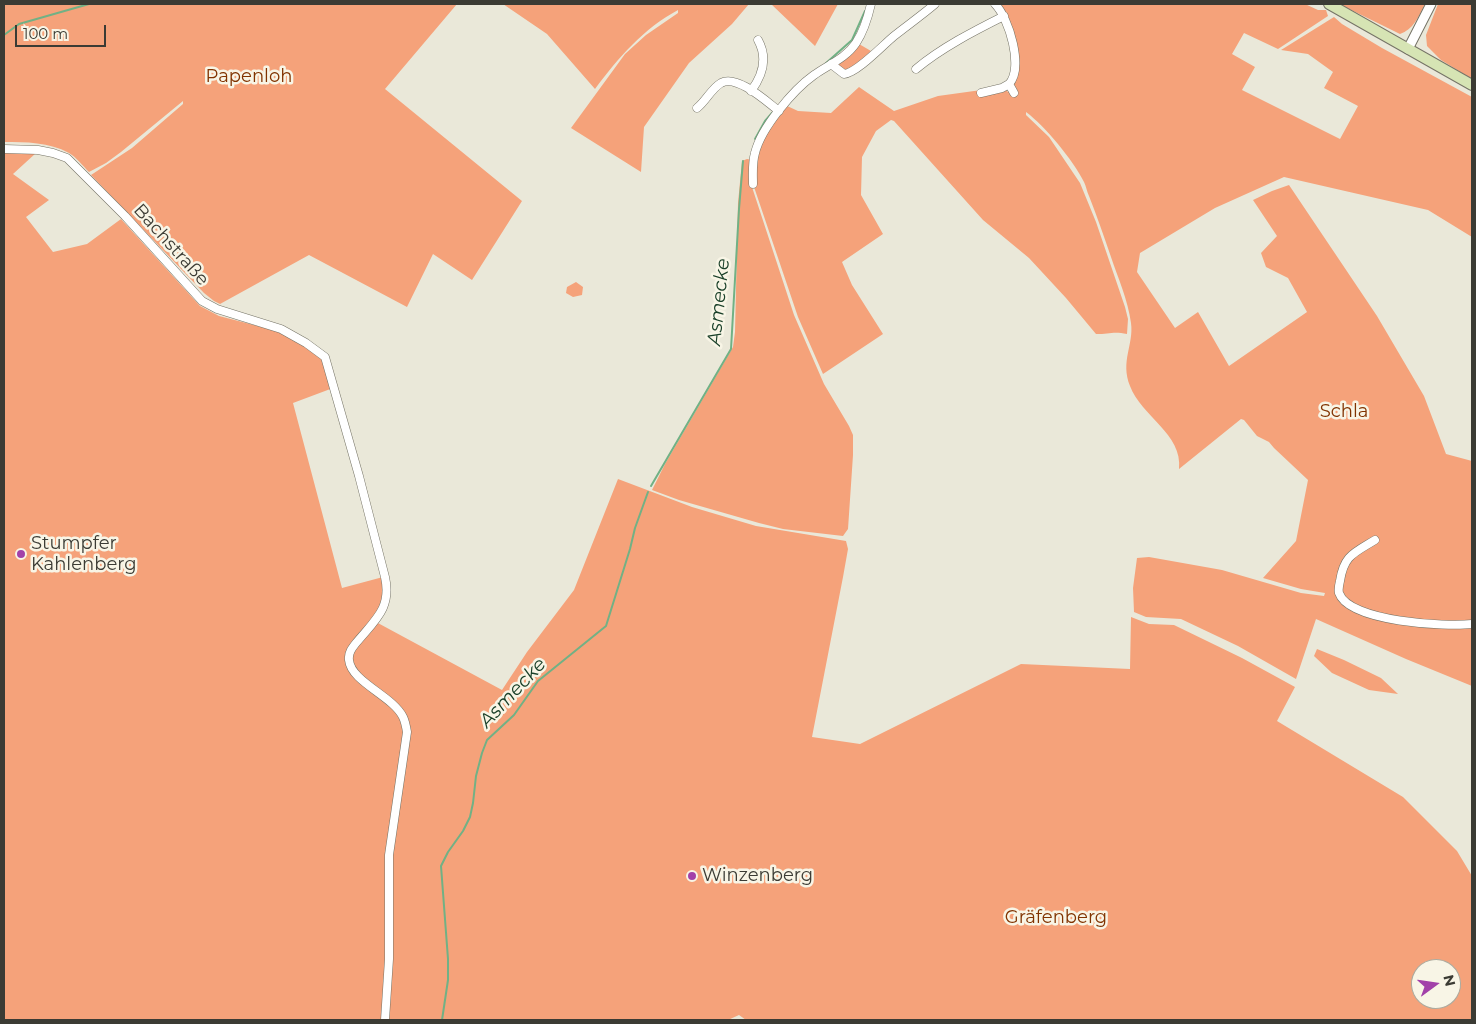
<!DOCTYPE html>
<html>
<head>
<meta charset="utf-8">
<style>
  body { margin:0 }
  #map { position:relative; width:1476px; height:1024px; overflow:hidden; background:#eae8d9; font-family:Montserrat,sans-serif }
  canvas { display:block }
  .frame { position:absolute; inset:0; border:5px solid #3b3b34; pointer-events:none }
  .north { position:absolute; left:1411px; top:959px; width:50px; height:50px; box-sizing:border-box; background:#f8f5e6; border:1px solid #acab9f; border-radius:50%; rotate:76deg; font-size:14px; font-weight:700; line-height:20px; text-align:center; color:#3b3b34 }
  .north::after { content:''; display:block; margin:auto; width:18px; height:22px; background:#a241a9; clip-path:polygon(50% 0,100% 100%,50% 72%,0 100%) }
  .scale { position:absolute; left:15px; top:25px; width:91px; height:22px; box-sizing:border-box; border:2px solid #3b3b34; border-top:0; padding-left:6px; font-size:15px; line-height:18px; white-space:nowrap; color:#3b3b34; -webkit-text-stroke:4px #f8f5e6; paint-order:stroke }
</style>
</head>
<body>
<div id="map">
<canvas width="1476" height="1024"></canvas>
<div class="frame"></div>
<div class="north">N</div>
<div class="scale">100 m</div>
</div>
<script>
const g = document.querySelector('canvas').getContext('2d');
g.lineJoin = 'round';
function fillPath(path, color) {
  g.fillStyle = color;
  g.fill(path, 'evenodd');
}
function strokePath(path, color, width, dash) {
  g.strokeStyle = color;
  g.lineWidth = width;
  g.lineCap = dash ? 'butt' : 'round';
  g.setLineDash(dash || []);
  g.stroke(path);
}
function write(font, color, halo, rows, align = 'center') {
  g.font = font + ' Montserrat,sans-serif';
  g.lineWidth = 5;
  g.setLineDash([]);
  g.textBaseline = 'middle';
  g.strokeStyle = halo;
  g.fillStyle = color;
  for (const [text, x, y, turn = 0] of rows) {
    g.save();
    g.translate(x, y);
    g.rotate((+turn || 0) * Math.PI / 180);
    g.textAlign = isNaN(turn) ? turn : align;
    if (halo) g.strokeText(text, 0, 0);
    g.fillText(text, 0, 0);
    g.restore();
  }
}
fillPath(new Path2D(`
  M4,4H457L385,89L522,201L472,280L433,254L407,307L309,255L220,304L214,301L204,293L91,175L132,148L183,104V101L121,152L106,163L89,172C83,166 76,157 69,153C49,142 26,142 4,142Z
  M503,4H749L732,24L689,63L644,127L641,172L571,128L625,54L646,35L678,13V10C643,29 619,57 595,89L547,34Z
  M771,4H838L815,46Z
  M998,4H1305L1318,10H1326L1328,16L1278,49L1244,33L1232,54L1255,67L1242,90L1340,139L1358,106L1324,88L1333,72L1308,54L1281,50L1334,17L1342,24L1382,48L1472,97V237L1428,210L1284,177L1215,208L1140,253L1137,272L1175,328L1198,312L1229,366L1307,312L1288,278L1266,267L1261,253L1277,236L1253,200L1272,191L1289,185L1377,316L1424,396L1446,454L1472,461V686L1406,659L1316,619L1296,679L1238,646L1181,619L1146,617L1134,612L1133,588L1137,558L1149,557L1222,570L1301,593L1324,596L1321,605L1325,593L1301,589L1263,578L1296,541L1308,480L1274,448L1269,442L1257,436L1244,420L1241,419L1179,469C1183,434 1141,416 1130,386C1120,361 1134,345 1131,323C1128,300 1118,278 1111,257C1104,237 1097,216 1089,196C1087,192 1086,186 1084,182C1073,160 1045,126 1026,112V115L1049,137L1080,183L1096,222L1125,307L1128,319L1127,334C1114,331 1109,334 1096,334L1066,298L1029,258L983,220L894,121L891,120L876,131L862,157L861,195L883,234L842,262L852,285L883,334L823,374L798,317L753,184L754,168L763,137L785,105L798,111L831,113L859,87L894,111L938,96L1003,87L1008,92C1010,89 1013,86 1015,82C1024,61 1005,25 998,4Z
  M1339,4H1425C1419,16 1413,30 1400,34Z
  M1438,4H1472V79L1441,60L1427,46L1426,35Z
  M859,44L871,51L856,65L845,71L837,66Z
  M4,151L36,153L13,174L49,200L26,217L53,252L87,244L121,219L200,306L219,316L281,332L302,344L321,359L327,370L333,388L293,403L342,588L383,577L385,591L376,622L502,690L527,652L574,590L618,479L692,507L756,526L846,541L848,549L843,577L812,737L860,744L1021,664L1130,669L1131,617L1149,624L1174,625L1242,658L1295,687L1277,721L1403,797L1457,851L1472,876V1020H746L739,1015L728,1020H4ZM1421,969H1451V999H1421Z
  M747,159L753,160L751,184L794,315L824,384L849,426L853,435V455L848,529L843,536L783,529L759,523L679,500L652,490L665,464L733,347L735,332L738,203L742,161Z
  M576,282L583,287L582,295L573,297L566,293L567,287Z
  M1317,649L1344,660L1381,678L1398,694L1369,690L1332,673L1314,656Z`), '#f5a27a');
strokePath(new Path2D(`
  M4,35L19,24L89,4
  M825,64L852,40L865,11
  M755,139L765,121L772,113
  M651,486L731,349L739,209L743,161
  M442,1020L448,980V959L441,866L448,852L463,831L470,817L473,803L476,776L482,753L487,740L514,715L538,681L606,626L630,549L635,528L648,492`), '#71b185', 2);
const minor = new Path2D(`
  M995,4C1009,18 1024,68 1009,84L1014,93
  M831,64L844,74C857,73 883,45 894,36C908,25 922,15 935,4
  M916,69C941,48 974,31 1004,16
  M751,91C763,75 768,58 758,40
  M981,93L1002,88L1009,84
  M697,108C706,101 711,89 721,83C737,74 767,102 779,111
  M4,149L38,150L53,153L67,158L125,216L202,301L217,309L281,329L306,343L325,357L359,476L385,577C392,608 375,620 356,643C352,648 348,653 349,660C351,682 393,696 403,717C405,721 406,726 407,732L389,855V959L385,1020
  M753,184C753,174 752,163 755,153C761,128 793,90 814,75C828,65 846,58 856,43C864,31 868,17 871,4
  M1375,540C1354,553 1344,555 1340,581C1339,585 1338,589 1339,593C1349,622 1446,627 1472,624`);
const tertiary = new Path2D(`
  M1408,49L1431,4`);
const secondary = new Path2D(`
  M1329,4L1472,85`);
strokePath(minor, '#757366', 9);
strokePath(tertiary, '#757366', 11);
strokePath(secondary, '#757366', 12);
strokePath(minor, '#fff', 8);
strokePath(tertiary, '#fff', 9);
strokePath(secondary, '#d6e4b4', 10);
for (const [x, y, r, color] of [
  [21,554,5,"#a241a9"],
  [692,876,5,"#a241a9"]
]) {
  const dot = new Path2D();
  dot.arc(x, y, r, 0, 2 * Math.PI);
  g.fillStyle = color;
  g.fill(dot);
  strokePath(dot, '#f8f5e6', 2);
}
write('18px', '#813300', '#f8f5e6', [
  ["Papenloh",249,77],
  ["Schla",1344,412],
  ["Gräfenberg",1056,918]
]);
write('18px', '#3b3b34', '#f8f5e6', [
  ["Bachstraße",171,245,48]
]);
write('18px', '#3b3b34', '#f8f5e6', [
  ["Stumpfer",31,544],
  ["Kahlenberg",31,565],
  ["Winzenberg",702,876]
], 'left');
write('italic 19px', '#1a4029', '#f8f5e6', [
  ["Asmecke",719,302,-84],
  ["Asmecke",513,693,-47]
]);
</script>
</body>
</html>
